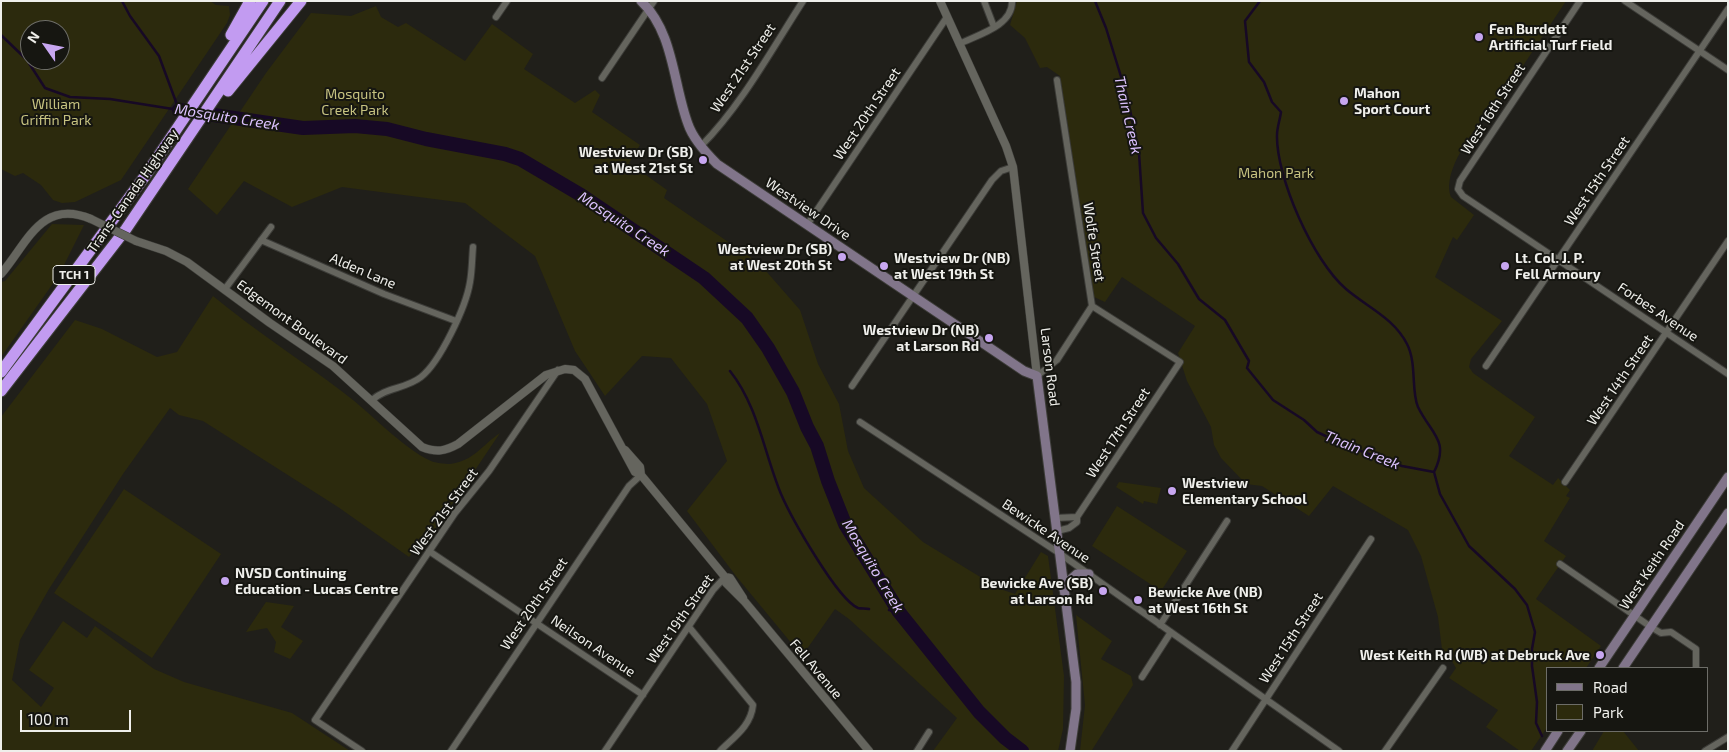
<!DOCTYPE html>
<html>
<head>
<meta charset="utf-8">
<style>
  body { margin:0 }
  #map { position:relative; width:1729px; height:752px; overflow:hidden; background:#201f1a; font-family:"Exo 2",sans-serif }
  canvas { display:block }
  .frame { position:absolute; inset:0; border:2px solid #efefeb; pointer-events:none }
  .legend { position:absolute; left:1546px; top:667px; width:162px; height:65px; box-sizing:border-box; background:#161611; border:1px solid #6d6d68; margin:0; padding:6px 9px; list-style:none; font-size:15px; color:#efefeb }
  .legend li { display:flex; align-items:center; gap:10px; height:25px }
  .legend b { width:25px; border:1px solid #6d6d68 }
  .north { position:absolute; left:20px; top:20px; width:50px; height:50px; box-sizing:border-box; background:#161611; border:1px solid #6d6d68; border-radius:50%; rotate:303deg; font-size:14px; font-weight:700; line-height:20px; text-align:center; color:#efefeb }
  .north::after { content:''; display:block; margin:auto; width:18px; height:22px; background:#c7a6f0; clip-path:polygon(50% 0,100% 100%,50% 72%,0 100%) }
  .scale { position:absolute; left:20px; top:710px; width:111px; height:22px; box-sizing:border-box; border:2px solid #efefeb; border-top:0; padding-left:6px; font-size:15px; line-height:18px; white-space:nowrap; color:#efefeb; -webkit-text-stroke:4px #161611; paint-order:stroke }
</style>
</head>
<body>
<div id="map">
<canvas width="1729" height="752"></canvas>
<div class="frame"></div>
<ul class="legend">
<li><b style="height:6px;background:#81758a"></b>Road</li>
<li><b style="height:14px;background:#2c2a0d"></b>Park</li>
</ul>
<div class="north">N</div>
<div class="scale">100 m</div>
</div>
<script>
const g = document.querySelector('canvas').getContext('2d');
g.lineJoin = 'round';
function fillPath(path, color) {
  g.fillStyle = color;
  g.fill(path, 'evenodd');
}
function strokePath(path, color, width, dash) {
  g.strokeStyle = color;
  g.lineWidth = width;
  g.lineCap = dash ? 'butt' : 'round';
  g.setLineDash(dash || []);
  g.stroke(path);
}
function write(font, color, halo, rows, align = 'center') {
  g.font = font + ' "Exo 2",sans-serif';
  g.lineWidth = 4;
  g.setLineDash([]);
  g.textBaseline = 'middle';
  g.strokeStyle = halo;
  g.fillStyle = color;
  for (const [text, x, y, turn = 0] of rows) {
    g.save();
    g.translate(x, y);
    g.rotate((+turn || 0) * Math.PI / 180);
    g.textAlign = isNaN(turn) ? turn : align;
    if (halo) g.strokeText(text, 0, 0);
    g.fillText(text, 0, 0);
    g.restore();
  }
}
fillPath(new Path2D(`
  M1,1H210L216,5L229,6L230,15L227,23L121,180L75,202L62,203L53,200L41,185L23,173L15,176L1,169ZM30,30H60V60H30Z
  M1017,1H1566L1499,102L1493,104C1478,126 1441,169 1451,197L1474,215L1457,240L1453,237L1435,277L1502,321L1471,359L1469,367L1473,373L1535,417L1509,456L1553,485L1558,478L1570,490L1566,496L1570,498L1544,541L1566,556L1536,599L1601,646L1586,668H1548V726L1531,751H1520L1486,727L1498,710L1449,678L1456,668L1450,658L1443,657L1438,617L1421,556L1408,530L1333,486L1309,516L1262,486L1246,484L1221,458L1214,445L1211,427L1187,381L1178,353L1195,326L1122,277L1105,302L1094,297L1060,76L1047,67L1040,68L1025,38L1010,25Z
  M376,6L381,17L398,27L406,23L465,61L492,24L533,54L524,69L575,103L595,90L600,95L592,112L640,145L629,163L667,190L664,198L759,263L800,310L818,364L839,404L848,451L864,488L923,542L1000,589L1015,594L1041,552L1048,556L1064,676L1063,729L1058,751H933L957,718L849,619L835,609L802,656L736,576L687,511L727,461L707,404L671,358L642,356L605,396L575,351L535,256L465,203L342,187L292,207L244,181L217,215L188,189L266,73L311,13L351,16Z
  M52,224L84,225L59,275L1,357V282L5,281Z
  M213,296C255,331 301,360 344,393C371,413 401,447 431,461C435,463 445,464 450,464C474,461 482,445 500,433L428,540L423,537L409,557L338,507L203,421L179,415L170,408L123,474L49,589L20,640L12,680L41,707L54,688L29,670L63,621L87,638L95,626L154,669L184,682L292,713L350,751H1V417L75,320L102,329L157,357L177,352Z
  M1119,482L1161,488L1157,504L1144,501L1143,504L1116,487Z
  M124,489L221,554L152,658L54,593Z
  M1117,506L1187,551L1161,591L1092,546Z
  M266,602L294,606L281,627L303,641L290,659L274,652L276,642L267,628L246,632Z
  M1076,615L1112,641L1101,659L1131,676L1133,685L1092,750L1080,751L1085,705Z
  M1604,731H1623L1639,751H1592Z`), '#2c2a0d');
strokePath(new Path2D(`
  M122,1L130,16L159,56L179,110
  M1095,1L1106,28L1127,96L1139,153L1143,213L1156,238L1178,264L1199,299L1225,320L1249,361L1247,368L1273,400L1304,420L1317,432L1347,446L1402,466L1434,472
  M1260,1L1245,21L1249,62L1264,82L1272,102L1281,112C1280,120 1277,127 1277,135C1276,177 1313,261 1346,289C1367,307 1394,318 1407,344C1417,363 1411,392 1418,407C1431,434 1450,440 1434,472
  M1,35L27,60L45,88L70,97L110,99L179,110
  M730,371C758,406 764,453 781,494C791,517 837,599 858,608C861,609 866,608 869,609
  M1434,472L1440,494L1469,546L1515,589L1527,605L1535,632L1532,649V666L1537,702L1536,723L1542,736
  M889,610L899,612`), '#170925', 2.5);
strokePath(new Path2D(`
  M179,110L303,128L355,126L387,129L426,139L505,154L520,159L581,195L704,278L747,318L768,348L793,392L807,427L817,446L828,481L845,524L899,612L979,712L1005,738L1022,751`), '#170925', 14);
const minor = new Path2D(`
  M984,1L994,27
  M1580,1L1460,181L1458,189L1463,196L1728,374
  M1625,1L1728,70
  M496,17L507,1
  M959,44C977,35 1013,26 1012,1
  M602,78L654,1
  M1057,80L1092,306L1180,362L1077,517V522L1069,528L1057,531
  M701,146C741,106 772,49 803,1
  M807,225L947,17
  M261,240L384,294L456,321
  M225,289L271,227
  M1486,366L1728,9
  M1037,376L1057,360L1092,306
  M852,386L992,180L1001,171L1013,167
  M372,400C386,387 406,389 421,377C440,362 466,307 470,282C472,271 472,259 473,247
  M860,422L1059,553L1339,751
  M1565,482L1728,241
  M1055,518L1077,517
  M429,551L643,695
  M1560,564L1651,627L1661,633L1671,632L1696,649V668
  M1160,625L1227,521
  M689,627L753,705C751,726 734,737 720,751
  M1142,677L1171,632
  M362,751L315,720L455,513L489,471L558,370
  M451,751L629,486L641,475
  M605,751L713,590L725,577
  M917,751L929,732
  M1232,751L1371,539
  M1385,751L1443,668
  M1705,751L1728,737`);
const tertiary = new Path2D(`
  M940,1L1006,146L1013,167L1037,376
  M136,241L166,251L187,262L270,323L333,366L422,447C437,453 445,451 458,444L546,375L565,369L574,370L585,379L635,472L641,475L725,577L726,583L745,602L869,751
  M1,274C27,244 41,198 91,219
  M625,450L640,467L641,475
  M725,577L730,578L743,598`);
const secondary = new Path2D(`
  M641,1C674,32 673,84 688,124C693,139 706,153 717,164L993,350L1024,371L1037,376L1076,682V709L1070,751
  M1064,590L1069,581L1077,574H1089
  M1599,668L1728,477
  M1623,668L1728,513
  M1545,751L1558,731
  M1567,751L1581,731`);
const motorway = new Path2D(`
  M231,35L250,1
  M228,91L301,1
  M1,372L145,176L263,1
  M1,391L126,229L280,1`);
strokePath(minor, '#3c3c38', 8);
strokePath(tertiary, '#3c3c38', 9);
strokePath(secondary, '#3c3c38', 11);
strokePath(motorway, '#3c3c38', 13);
strokePath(minor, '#65655e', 6);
strokePath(tertiary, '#65655e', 8);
strokePath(secondary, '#81758a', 9);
strokePath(motorway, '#c29bf1', 11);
const tertiaryBridge = new Path2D(`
  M91,219L136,241`);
strokePath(tertiaryBridge, '#3c3c38', 9, []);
strokePath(tertiaryBridge, '#65655e', 8);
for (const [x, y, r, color] of [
  [1479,37,5,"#c7a6f0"],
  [1344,101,5,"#c7a6f0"],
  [703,160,5,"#c7a6f0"],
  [842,257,5,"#c7a6f0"],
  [884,266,5,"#c7a6f0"],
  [1505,266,5,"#c7a6f0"],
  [989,338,5,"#c7a6f0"],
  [1172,491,5,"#c7a6f0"],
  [225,581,5,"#c7a6f0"],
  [1103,591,5,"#c7a6f0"],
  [1138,600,5,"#c7a6f0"],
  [1600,655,5,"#c7a6f0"]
]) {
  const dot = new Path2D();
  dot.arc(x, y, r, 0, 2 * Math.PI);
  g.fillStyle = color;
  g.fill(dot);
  strokePath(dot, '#161611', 2);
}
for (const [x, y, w] of [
  [74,275,42]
]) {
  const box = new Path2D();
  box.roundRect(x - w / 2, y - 9.5, w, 19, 4);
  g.fillStyle = '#161611';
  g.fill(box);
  strokePath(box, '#efefeb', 1);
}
write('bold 12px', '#efefeb', null, [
  ["TCH 1",74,275]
]);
write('bold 14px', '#efefeb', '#161611', [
  ["Fen Burdett",1489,29],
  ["Artificial Turf Field",1489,45],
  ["Mahon",1354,93],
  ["Sport Court",1354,109],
  ["Westview Dr (SB)",693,152,"right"],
  ["at West 21st St",693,168,"right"],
  ["Westview Dr (SB)",832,249,"right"],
  ["at West 20th St",832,265,"right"],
  ["Westview Dr (NB)",894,258],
  ["at West 19th St",894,274],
  ["Lt. Col. J. P.",1515,258],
  ["Fell Armoury",1515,274],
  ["Westview Dr (NB)",979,330,"right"],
  ["at Larson Rd",979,346,"right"],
  ["Westview",1182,483],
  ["Elementary School",1182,499],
  ["NVSD Continuing",235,573],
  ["Education - Lucas Centre",235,589],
  ["Bewicke Ave (SB)",1093,583,"right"],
  ["at Larson Rd",1093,599,"right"],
  ["Bewicke Ave (NB)",1148,592],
  ["at West 16th St",1148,608],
  ["West Keith Rd (WB) at Debruck Ave",1590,655,"right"]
], 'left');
write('14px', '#efefeb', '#161611', [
  ["West 21st Street",743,68,-56],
  ["West 16th Street",1493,109,-57],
  ["West 20th Street",867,114,-56],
  ["West 15th Street",1597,181,-56],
  ["Trans-Canada Highway",133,191,-55],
  ["Westview Drive",808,209,34],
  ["Wolfe Street",1094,242,81],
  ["Alden Lane",363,271,23],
  ["Forbes Avenue",1658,312,34],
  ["Edgemont Boulevard",292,322,36],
  ["Larson Road",1050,367,83],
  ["West 14th Street",1620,380,-56],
  ["West 17th Street",1118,433,-57],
  ["West 21st Street",444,512,-54],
  ["Bewicke Avenue",1046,531,34],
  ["West Keith Road",1652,565,-56],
  ["West 20th Street",534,604,-56],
  ["West 19th Street",680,619,-55],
  ["West 15th Street",1291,638,-57],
  ["Neilson Avenue",593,646,34],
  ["Fell Avenue",816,669,50]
]);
write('14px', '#c6c280', '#161611', [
  ["Mosquito",355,94],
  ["Creek Park",355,110],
  ["William",56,104],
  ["Griffin Park",56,120],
  ["Mahon Park",1276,173]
]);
write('italic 15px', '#dcc2fe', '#161611', [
  ["Thain Creek",1128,115,77],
  ["Mosquito Creek",227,117,9],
  ["Mosquito Creek",624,224,33],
  ["Thain Creek",1362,450,22],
  ["Mosquito Creek",873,566,59]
]);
</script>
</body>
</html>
